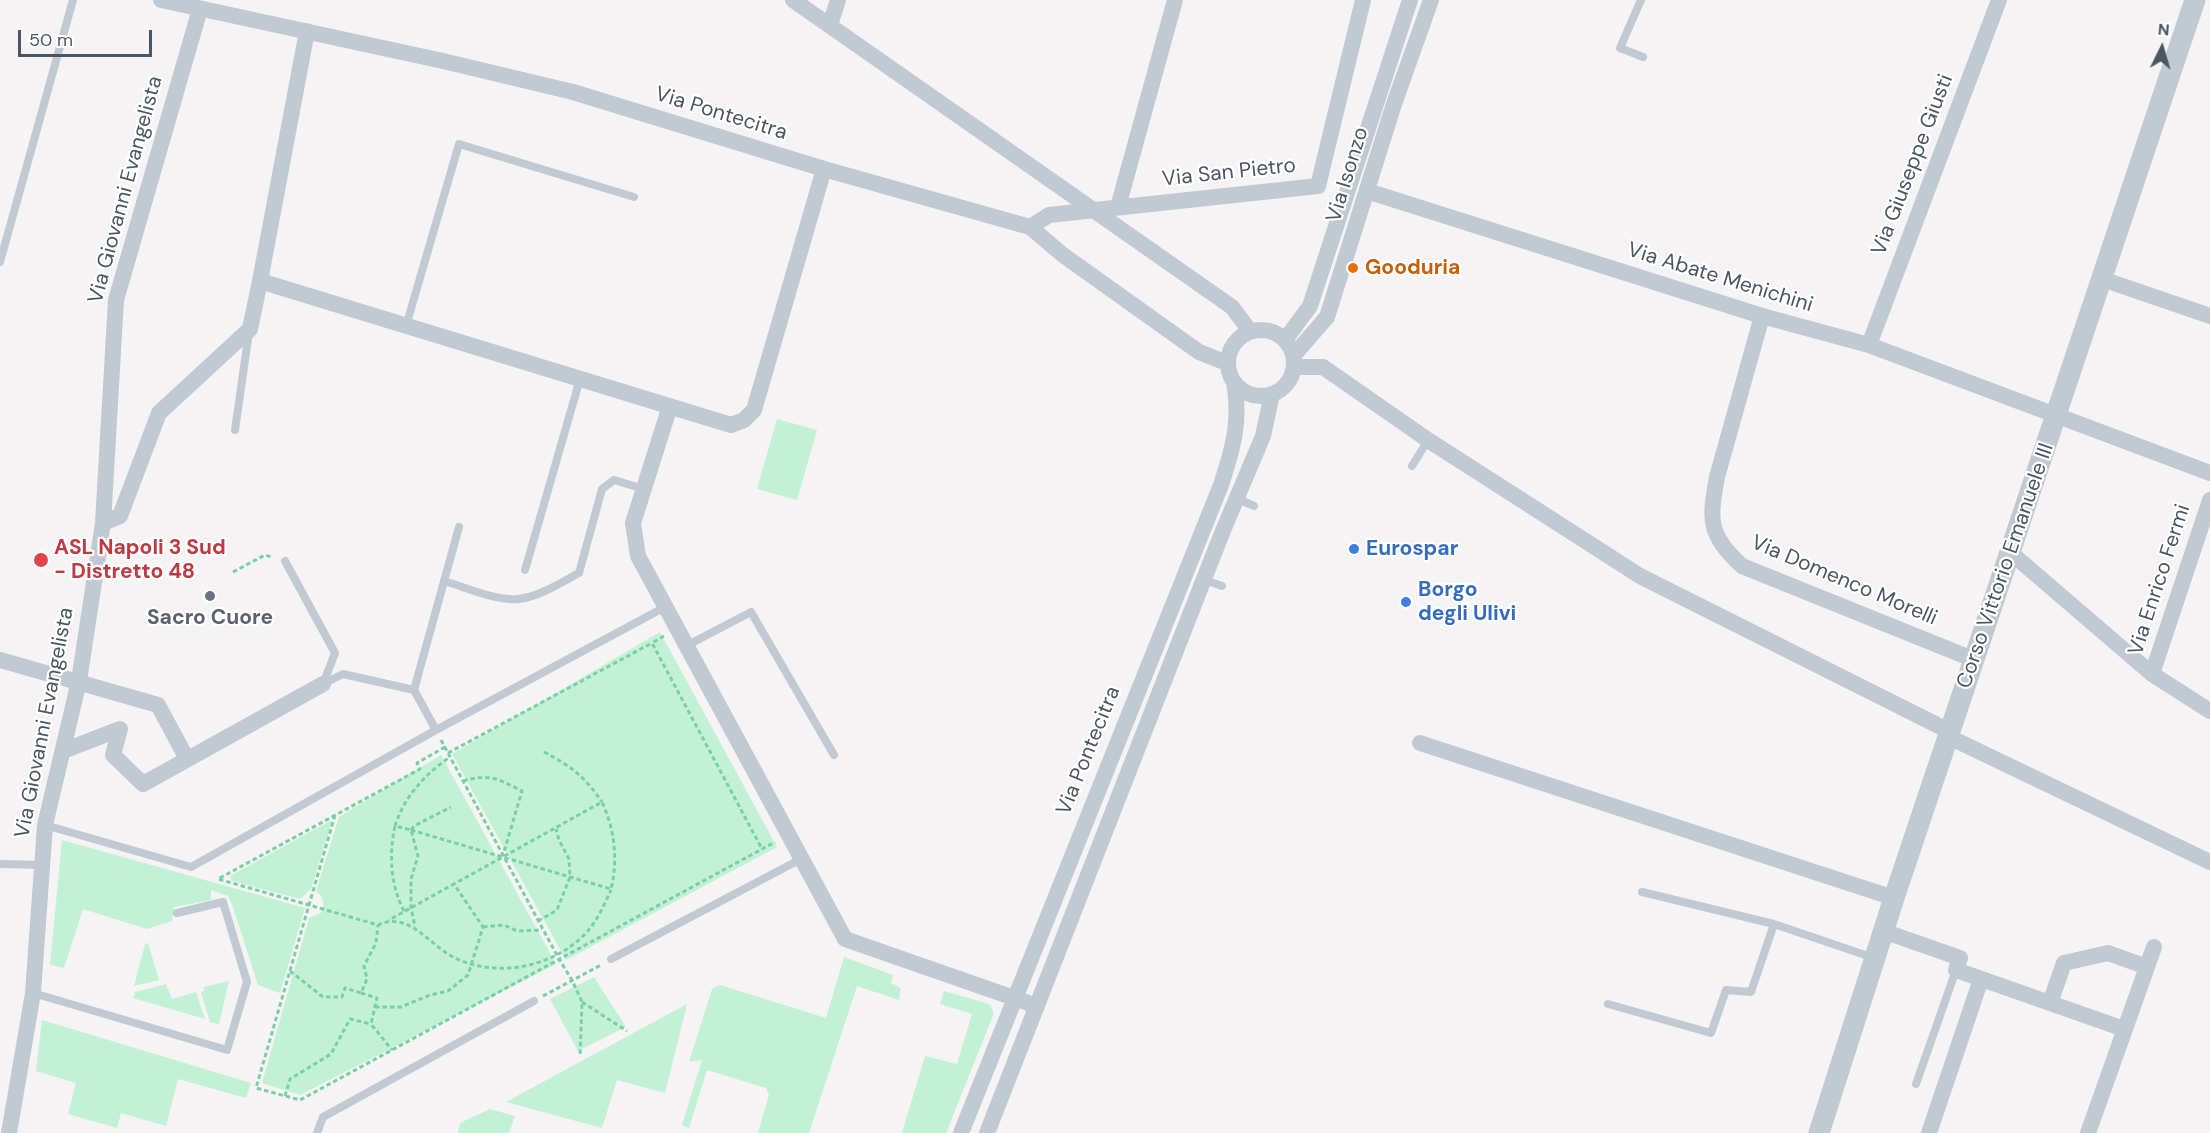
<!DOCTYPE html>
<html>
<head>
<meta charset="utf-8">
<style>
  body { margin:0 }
  #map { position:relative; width:2210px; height:1133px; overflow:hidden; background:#f5f3f3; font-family:"DM Sans",sans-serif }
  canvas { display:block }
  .north { position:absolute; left:2132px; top:18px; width:60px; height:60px; -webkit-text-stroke:4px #fff; paint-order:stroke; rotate:5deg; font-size:16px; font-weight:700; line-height:24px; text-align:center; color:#4a5661 }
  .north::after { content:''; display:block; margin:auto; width:21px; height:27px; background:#4a5661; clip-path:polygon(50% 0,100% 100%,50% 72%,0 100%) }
  .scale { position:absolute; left:18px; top:30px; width:134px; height:27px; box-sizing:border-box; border:3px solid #4a5661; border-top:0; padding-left:8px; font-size:18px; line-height:21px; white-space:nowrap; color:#4a5661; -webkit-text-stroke:4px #fff; paint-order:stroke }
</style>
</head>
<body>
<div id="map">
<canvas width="2210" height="1133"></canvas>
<div class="north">N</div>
<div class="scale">50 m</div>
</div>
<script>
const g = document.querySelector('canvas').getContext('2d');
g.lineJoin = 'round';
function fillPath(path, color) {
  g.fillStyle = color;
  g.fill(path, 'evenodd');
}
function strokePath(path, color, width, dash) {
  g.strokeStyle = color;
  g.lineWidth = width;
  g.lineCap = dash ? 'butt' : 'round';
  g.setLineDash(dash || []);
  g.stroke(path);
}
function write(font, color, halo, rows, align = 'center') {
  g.font = font + ' "DM Sans",sans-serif';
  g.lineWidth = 4.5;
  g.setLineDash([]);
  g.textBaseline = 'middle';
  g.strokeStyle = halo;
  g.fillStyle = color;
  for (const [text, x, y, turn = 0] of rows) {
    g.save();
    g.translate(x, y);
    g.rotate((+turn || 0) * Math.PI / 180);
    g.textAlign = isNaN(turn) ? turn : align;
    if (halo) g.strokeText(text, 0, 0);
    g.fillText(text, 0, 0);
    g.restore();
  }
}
fillPath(new Path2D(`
  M777,419L817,430L797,500L757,489Z
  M660,632L777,847L566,960L452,754Z
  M441,755L556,964L300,1095L262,1083L309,918L321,913C325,903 324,898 316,891L339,817Z
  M330,821H332L311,889L300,899L232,881L230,876Z
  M62,840L305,908L280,993L258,985L232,904L228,896L211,890V900L174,907L172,921L147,929L83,909L64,968L50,965Z
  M148,943L159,980L134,986L145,944Z
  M844,957L893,975L891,983L901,988L899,1000L857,986L809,1133H758L769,1095L766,1088L707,1070L689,1128L682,1125L702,1060L689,1062L712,989L720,985L826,1018Z
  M594,977L626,1027L578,1051L550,999Z
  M229,981L219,1024L210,1022L201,992L204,991V987Z
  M166,984L172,999L196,992L205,1019L133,998L135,992Z
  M944,991L989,1004L994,1013L946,1133H902L925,1056L957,1064L972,1014L940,1004Z
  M687,1004L665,1093L617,1080L602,1128L506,1102Z
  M42,1020L251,1083L246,1098L178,1079L166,1126L121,1113L117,1128L68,1114L76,1083L36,1071Z
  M490,1109L515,1116L509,1133H458L460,1123Z`), '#c3f1d5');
strokePath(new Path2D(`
  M233,572L265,555L272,557
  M664,636L652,643L762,849
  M441,740L559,959L572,980L582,1002L580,1056
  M445,747L417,763L420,769L218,879L309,905L256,1088L300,1100L775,842
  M544,752C571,766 585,777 602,802
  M448,753L652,643
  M463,781C490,773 498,779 522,791L503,855
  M335,815L309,905L378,925C410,910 430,947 457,959C498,977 549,968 582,937C596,924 603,907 611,890
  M395,826C404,797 425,774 450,757
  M411,830L611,889C618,860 615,830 602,802L454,884
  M411,830L414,826L451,807
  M404,911C390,884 389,855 395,826L411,830L418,856L411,879V907L415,927
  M538,921L557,910L570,877L569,859L559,840L556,829
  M483,927L504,925L517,931L542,930
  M290,971L323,997H342L345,988L361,993L367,979L364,966L376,943L378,925
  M361,993L377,998L371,1024L392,1050
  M543,996L601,965
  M582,1002L627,1031
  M375,1007H401L430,995L448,991L468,975L483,927L454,884L389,920
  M285,1096L290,1079L331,1054L350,1019L371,1024`), '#7ad0a6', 3, [4.5, 3]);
strokePath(new Path2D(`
  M1641,0L1620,48L1643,57
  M0,262L73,0
  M406,326L459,144L634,197
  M235,430L249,332
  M1412,466L1428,440
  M1236,498L1254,506
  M285,561L335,653L323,684
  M525,570L580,379
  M1205,580L1222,586
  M444,581C465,587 496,601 518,599C539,597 560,583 579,573L602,489L614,480L644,489
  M686,646L751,612L834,755
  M323,684L343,674L414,690L436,730
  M414,690L459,527
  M45,825L191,867L436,730L665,607
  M0,864L41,865
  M1642,892L1774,924L1874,958
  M611,959L801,859
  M33,993L227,1050L247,982L223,902L177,913
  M1608,1004L1711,1033L1726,990L1751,992L1774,924
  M1916,1084L1956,970
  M317,1133L323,1117L534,1001`), '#c1cad2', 8);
strokePath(new Path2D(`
  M161,0L443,61L573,92L824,169L1030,227L1063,255L1199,352L1227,363
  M793,0L1232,307L1250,331
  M830,25L838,0
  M307,31L260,281L731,425L744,420L754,410L824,169
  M1367,191L1762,316L1869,345L2210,473
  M1118,207L1175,0
  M1030,227L1049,215L1318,186L1363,0
  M2102,279L2210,316
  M1762,316L1717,477C1709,521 1708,534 1742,566L1975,660
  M1228 363a33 33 0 1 1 66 0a33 33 0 1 1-66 0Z
  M1285,340L1310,306L1410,0
  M1869,345L1999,0
  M1294,355L1327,317L1394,104L1431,0
  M1295,367H1323L1428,440L1640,576L1951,732
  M670,406L633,523L638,556L845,939L1037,1006
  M103,523L120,516L159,413L250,329L260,281
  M2011,553L2152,674L2210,711
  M0,660L158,705L187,759
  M2152,674L2210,500
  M1949,737L2210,862
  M1420,743L1894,898
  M63,751L120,729L113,755L143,784L323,684
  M1883,931L1960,958L1956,970L2124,1029
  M2147,967L2154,947
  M2050,1003L2064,963L2108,953L2147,967L2088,1133
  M9,1133L33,993L45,825L79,681L103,523L116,300L200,9
  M961,1133L1221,485C1233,448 1241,421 1234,382
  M987,1133L1222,533L1263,436L1272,394
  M1929,1133L1981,979`), '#c1cad2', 16);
strokePath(new Path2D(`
  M1819,1133L1894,898L2195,0`), '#c1cad2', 21);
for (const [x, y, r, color] of [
  [1353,268,6,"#e8710a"],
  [1354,549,6,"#3f7fe0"],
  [41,560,8,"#e0444e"],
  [210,596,6,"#6b7280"],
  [1406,602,6,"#3f7fe0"]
]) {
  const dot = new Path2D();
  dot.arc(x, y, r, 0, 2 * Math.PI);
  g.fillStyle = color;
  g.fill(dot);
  strokePath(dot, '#fff', 2);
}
write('21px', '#4a5661', '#fff', [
  ["Via Pontecitra",721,114,17],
  ["Via Giuseppe Giusti",1913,165,-69],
  ["Via San Pietro",1229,173,-6],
  ["Via Isonzo",1348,175,-73],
  ["Via Giovanni Evangelista",126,190,-75],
  ["Via Abate Menichini",1720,278,17],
  ["Corso Vittorio Emanuele III",2006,566,-71],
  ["Via Enrico Fermi",2160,580,-72],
  ["Via Domenco Morelli",1844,581,23],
  ["Via Giovanni Evangelista",45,723,-79],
  ["Via Pontecitra",1089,751,-68]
]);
write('bold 21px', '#c56008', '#fff', [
  ["Gooduria",1365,268]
], 'left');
write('bold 21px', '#be3a42', '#fff', [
  ["ASL Napoli 3 Sud",54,548],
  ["- Distretto 48",54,572]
], 'left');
write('bold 21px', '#366cbe', '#fff', [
  ["Eurospar",1366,549],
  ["Borgo",1418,590],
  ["degli Ulivi",1418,614]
], 'left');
write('bold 21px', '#5b616d', '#fff', [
  ["Sacro Cuore",210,618]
]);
</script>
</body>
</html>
